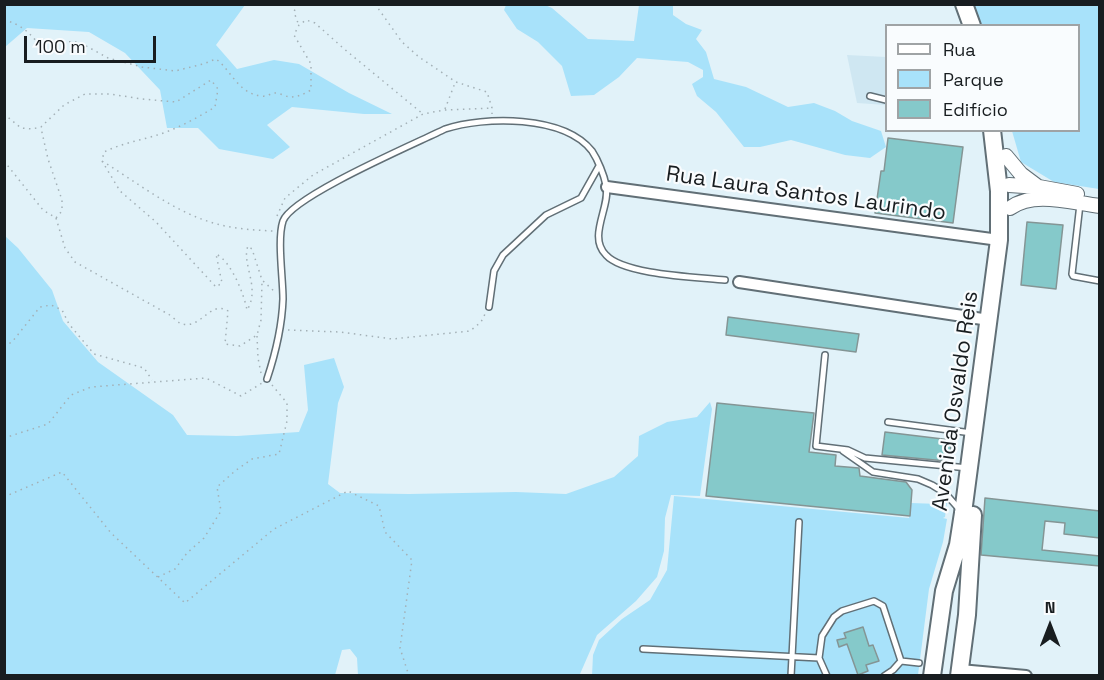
<!DOCTYPE html>
<html>
<head>
<meta charset="utf-8">
<style>
  body { margin:0 }
  #map { position:relative; width:1104px; height:680px; overflow:hidden; background:#e1f2f9; font-family:"Space Grotesk",sans-serif }
  canvas { display:block }
  .frame { position:absolute; inset:0; border:6px solid #181d20; pointer-events:none }
  .legend { position:absolute; left:885px; top:24px; width:195px; height:108px; box-sizing:border-box; background:#f9fcfe; border:2px solid #9fa3a5; margin:0; padding:8px 10px; list-style:none; font-size:18px; color:#181d20 }
  .legend li { display:flex; align-items:center; gap:12px; height:30px }
  .legend b { width:30px; border:2px solid #9fa3a5 }
  .north { position:absolute; left:1020px; top:596px; width:60px; height:60px; -webkit-text-stroke:4px #f9fcfe; paint-order:stroke; rotate:0deg; font-size:16px; font-weight:700; line-height:24px; text-align:center; color:#181d20 }
  .north::after { content:''; display:block; margin:auto; width:21px; height:27px; background:#181d20; clip-path:polygon(50% 0,100% 100%,50% 72%,0 100%) }
  .scale { position:absolute; left:24px; top:36px; width:132px; height:27px; box-sizing:border-box; border:3px solid #181d20; border-top:0; padding-left:8px; font-size:18px; line-height:21px; white-space:nowrap; color:#181d20; -webkit-text-stroke:4px #f9fcfe; paint-order:stroke }
</style>
</head>
<body>
<div id="map">
<canvas width="1104" height="680"></canvas>
<div class="frame"></div>
<ul class="legend">
<li><b style="height:8px;background:#fff"></b>Rua</li>
<li><b style="height:16px;background:#a8e2fa"></b>Parque</li>
<li><b style="height:16px;background:#85c9ca"></b>Edifício</li>
</ul>
<div class="north">N</div>
<div class="scale">100 m</div>
</div>
<script>
const g = document.querySelector('canvas').getContext('2d');
g.lineJoin = 'round';
function fillPath(path, color) {
  g.fillStyle = color;
  g.fill(path, 'evenodd');
}
function strokePath(path, color, width, dash) {
  g.strokeStyle = color;
  g.lineWidth = width;
  g.lineCap = dash ? 'butt' : 'round';
  g.setLineDash(dash || []);
  g.stroke(path);
}
function write(font, color, halo, rows, align = 'center') {
  g.font = font + ' "Space Grotesk",sans-serif';
  g.lineWidth = 4.5;
  g.setLineDash([]);
  g.textBaseline = 'middle';
  g.strokeStyle = halo;
  g.fillStyle = color;
  for (const [text, x, y, turn = 0] of rows) {
    g.save();
    g.translate(x, y);
    g.rotate((+turn || 0) * Math.PI / 180);
    g.textAlign = isNaN(turn) ? turn : align;
    if (halo) g.strokeText(text, 0, 0);
    g.fillText(text, 0, 0);
    g.restore();
  }
}
fillPath(new Path2D(`
  M847,55L886,57V105L857,103Z`), '#cfe7f2');
fillPath(new Path2D(`
  M5,4L245,5L216,45L237,69L274,60L299,64L349,93L392,114H364L292,107L267,125L290,147L273,159L219,149L198,128H167L160,90L125,53L89,32L27,28L5,47Z
  M506,5H545L552,8L588,39L634,41L639,5H673V15L686,24L702,30L696,39L706,52L714,79L746,87L788,107L814,103L835,111L852,121L881,131L886,147L870,158L845,155L791,140L760,147H744L716,112L697,96L692,84L703,77V70L688,62L637,58L619,77L594,95L571,96L562,66L538,42L517,29L504,10Z
  M973,5H1099V189L1054,182L1021,162L1012,131L1078,130V26L982,25Z
  M5,236L18,248L52,290L63,321L98,362L173,415L187,435L237,436L299,432L308,410L304,365L334,358L344,387L338,403L328,484L340,493L409,494L516,492L566,494L614,477L638,456L639,436L667,422L697,417L710,402L712,409L700,496L671,495L665,518L664,551L657,577L636,601L597,635L580,674L573,676L358,675L357,658L350,649L342,650L335,675H5Z
  M674,496L909,518L911,503L939,504L940,496L947,502L945,517L943,518L947,519L943,542L929,589L918,675L592,676L593,655L599,640L622,619L650,600L667,570ZM863,627L869,646L874,645L879,660L866,665L868,671L858,674L847,644L839,647L837,640L846,637L844,634Z`), '#a8e2fa');
const building = new Path2D(`
  M888,138L963,147L953,223L875,213L881,171H884Z
  M1027,222L1063,225L1056,289L1021,285Z
  M728,317L859,334L856,352L726,335Z
  M717,403L814,413L809,452L836,455L835,466L859,468L860,476L906,482L912,490L910,516L706,496Z
  M885,432L951,440L950,458L946,461L882,455Z
  M985,498L1100,511V538L1064,534L1065,523L1045,521L1042,550L1100,556V566L981,555Z
  M863,627L869,646L873,645L879,661L866,665L868,671L858,675L847,644L839,647L837,640L846,638L844,633Z`);
fillPath(building, '#85c9ca');
strokePath(building, '#849595', 1.5);
const service = new Path2D(`
  M870,96L886,100
  M1080,204L1072,274L1073,276L1100,281
  M489,307L494,271L503,255L546,215L581,198L599,166
  M825,355L816,446L848,450L865,458L968,468
  M267,379C276,352 282,327 283,299C283,278 277,239 283,221C292,196 417,143 445,129C484,116 564,115 592,151C598,160 604,175 606,185C611,207 587,236 606,255C624,275 697,277 725,280
  M888,422L972,433
  M843,451L873,472L918,479L932,485L945,493L960,510
  M643,649L819,658
  M901,661L919,663
  M791,676L799,522
  M827,676L819,658L822,636L834,617L842,611L874,601L883,606L901,661
  M884,676L893,670L901,661`);
const minor = new Path2D(`
  M607,187L999,240
  M739,282L989,320
  M960,670L1026,676`);
const secondary = new Path2D(`
  M1006,156L1021,174L1037,186
  M1009,185L1039,187L1077,194
  M1010,208C1034,190 1072,203 1100,206`);
const primary = new Path2D(`
  M964,4L972,26
  M932,676L944,591L958,545L963,513L999,240V191L992,130
  M959,676L967,615L973,515`);
strokePath(service, '#616f76', 8);
strokePath(minor, '#616f76', 14);
strokePath(secondary, '#616f76', 16);
strokePath(primary, '#616f76', 20);
strokePath(new Path2D(`
  M297,4L294,12L298,23
  M375,4L402,42L419,57L456,82L487,92L492,108V114
  M4,20C19,24 27,30 36,41L79,42L108,58L142,67L175,71L203,64L216,59C232,71 238,94 262,96C267,97 271,93 275,93C280,93 285,96 289,97C298,97 304,94 311,90V64L294,35L299,25L306,20L315,23L343,48L423,114
  M445,109L455,83
  M4,114L21,128L32,129L41,127L64,105L85,94H110L142,99L176,102L211,80L218,89L215,107C197,118 175,130 154,136C137,141 120,144 104,152L102,161C138,183 175,213 217,224C235,229 254,230 273,231
  M4,161L43,210L56,218L62,211V200L48,159L41,128
  M102,161L120,191L156,222L216,287L222,283L216,254C231,261 244,294 247,310C261,288 241,263 248,246L252,249L262,280L275,292
  M277,216L285,198L313,175L423,114L444,110L492,108
  M56,218L65,248L75,262L168,314C172,316 176,321 180,323C200,332 210,299 228,311L225,344L240,346L257,335L261,320L262,281
  M288,330L340,332L392,339L470,331L481,322L486,312
  M257,336L258,358L261,373
  M4,346L12,342L40,307L51,305L62,310L69,324L94,354L144,368L152,380
  M4,438L48,424L71,395L91,387L206,378L241,396L262,383
  M4,497L62,472L111,533L185,603L274,529L348,491L379,506L385,532L412,560L400,648L409,676
  M158,577L175,569L187,553L204,538L221,511L217,487L235,471L252,459L279,454L287,421V403L272,385`), '#a3b0b6', 1.5, [1.5, 4.5]);
strokePath(service, '#fff', 5);
strokePath(minor, '#fff', 10);
strokePath(secondary, '#fff', 14);
strokePath(primary, '#fff', 16);
write('22px', '#181d20', '#f9fcfe', [
  ["Rua Laura Santos Laurindo",806,194,8],
  ["Avenida Osvaldo Reis",956,401,-82]
]);
</script>
</body>
</html>
